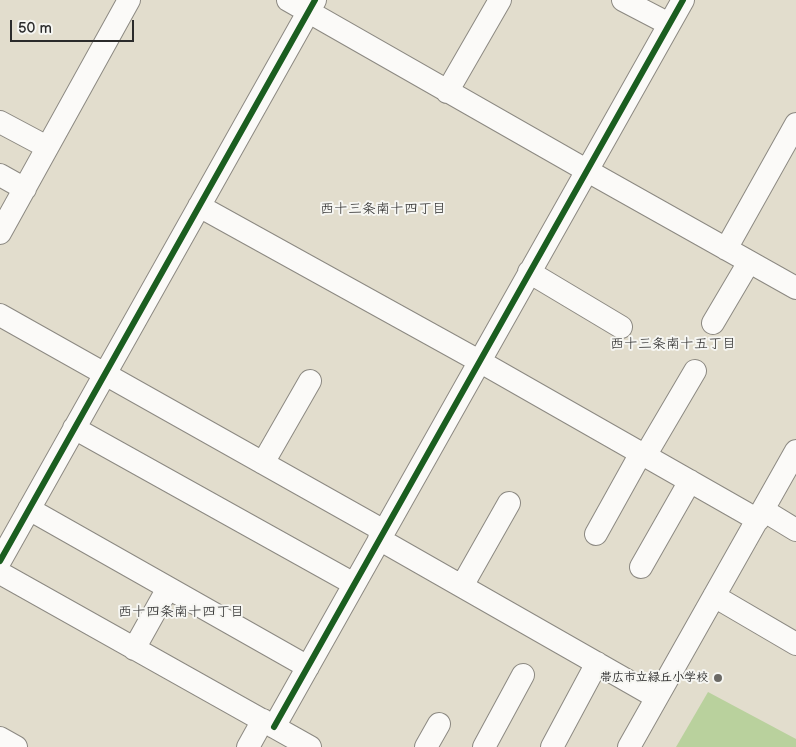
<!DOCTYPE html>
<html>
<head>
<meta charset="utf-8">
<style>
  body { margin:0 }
  #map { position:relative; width:796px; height:747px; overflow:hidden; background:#e2ddcd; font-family:"Balsamiq Sans",sans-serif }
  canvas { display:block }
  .scale { position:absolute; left:10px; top:20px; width:124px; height:22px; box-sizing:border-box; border:2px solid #2b2b2b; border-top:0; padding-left:6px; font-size:15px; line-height:18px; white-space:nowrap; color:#2b2b2b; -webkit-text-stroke:4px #f6f6f2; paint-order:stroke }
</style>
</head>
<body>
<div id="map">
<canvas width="796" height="747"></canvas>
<div class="scale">50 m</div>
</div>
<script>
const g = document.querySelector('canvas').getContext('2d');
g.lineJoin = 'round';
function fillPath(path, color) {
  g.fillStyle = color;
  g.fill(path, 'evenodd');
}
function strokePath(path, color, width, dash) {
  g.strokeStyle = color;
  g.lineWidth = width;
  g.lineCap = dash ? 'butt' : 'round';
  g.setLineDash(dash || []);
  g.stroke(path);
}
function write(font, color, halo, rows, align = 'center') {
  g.font = font + ' "Balsamiq Sans","Klee One",sans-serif';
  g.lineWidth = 4;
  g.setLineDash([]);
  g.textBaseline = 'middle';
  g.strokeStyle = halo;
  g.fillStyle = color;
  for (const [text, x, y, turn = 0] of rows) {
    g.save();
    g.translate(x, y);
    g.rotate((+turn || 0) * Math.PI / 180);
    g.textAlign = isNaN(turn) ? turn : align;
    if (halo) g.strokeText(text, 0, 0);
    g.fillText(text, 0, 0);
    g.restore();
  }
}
fillPath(new Path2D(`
  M708,692L796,739V747H676Z`), '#b9d19d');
const minor = new Path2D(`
  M288,0L586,170L796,288
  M623,0L669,24
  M447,92L500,0
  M0,122L47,147
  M0,175L25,189
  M199,206L479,361L758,520
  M0,233L129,0
  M726,249L796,124
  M529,272L621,327
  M0,315L384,531
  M713,323L749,262
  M74,428L354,584
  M645,456L695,371
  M263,463L310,381
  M29,509L308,667
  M763,510L796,530
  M596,534L641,453
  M379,539L656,697
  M0,561L315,0
  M641,567L690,481
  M0,573L310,747
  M462,586L509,503
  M714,596L796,644
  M134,649L168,588
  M274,727L683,0
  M0,738L16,747
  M248,747L263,720
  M426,747L439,724
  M484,747L523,675
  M552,747L597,663
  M629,747L796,451`);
strokePath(minor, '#8c8982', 24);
strokePath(minor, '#fbfaf8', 22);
strokePath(new Path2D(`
  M0,561L315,0
  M274,727L683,0`), '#1b5e20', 6);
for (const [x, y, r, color] of [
  [718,678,5,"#6b6964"]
]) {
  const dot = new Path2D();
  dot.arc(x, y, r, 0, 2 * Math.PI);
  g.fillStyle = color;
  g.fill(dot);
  strokePath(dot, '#f6f6f2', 2);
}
write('bold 12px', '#2b2b2b', '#f6f6f2', [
  ["帯広市立緑丘小学校",708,678]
], 'right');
write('14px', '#2b2b2b', '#f6f6f2', [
  ["西十三条南十四丁目",383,209],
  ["西十三条南十五丁目",673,344],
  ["西十四条南十四丁目",181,612]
]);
</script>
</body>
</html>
